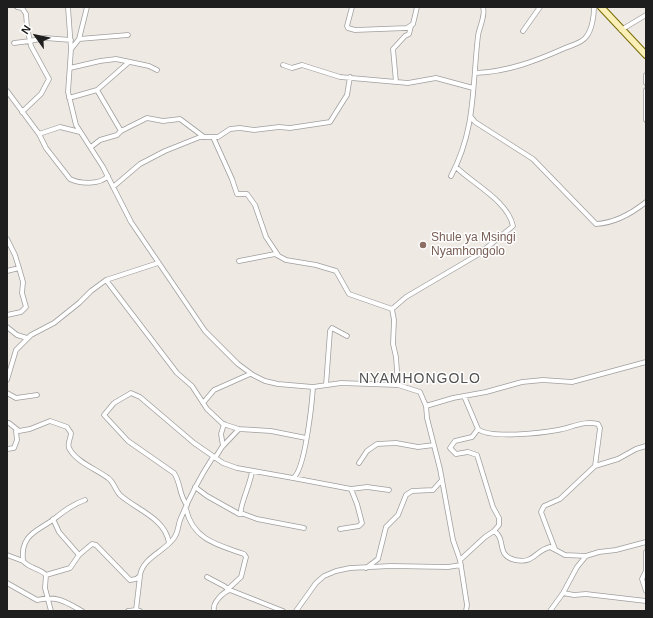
<!DOCTYPE html>
<html>
<head>
<meta charset="utf-8">
<style>
  body { margin:0 }
  #map { position:relative; width:653px; height:618px; overflow:hidden; background:#efe9e3; font-family:Helvetica,sans-serif }
  canvas { display:block }
  .frame { position:absolute; inset:0; border:8px solid #1e1e1e; pointer-events:none }
  .north { position:absolute; left:16px; top:16px; width:40px; height:40px; -webkit-text-stroke:3px #fff; paint-order:stroke; rotate:303deg; font-size:11px; font-weight:700; line-height:16px; text-align:center; color:#1e1e1e }
  .north::after { content:''; display:block; margin:auto; width:14px; height:18px; background:#1e1e1e; clip-path:polygon(50% 0,100% 100%,50% 72%,0 100%) }
</style>
</head>
<body>
<div id="map">
<canvas width="653" height="618"></canvas>
<div class="frame"></div>
<div class="north">N</div>
</div>
<script>
const g = document.querySelector('canvas').getContext('2d');
g.lineJoin = 'round';
function strokePath(path, color, width, dash) {
  g.strokeStyle = color;
  g.lineWidth = width;
  g.lineCap = dash ? 'butt' : 'round';
  g.setLineDash(dash || []);
  g.stroke(path);
}
function write(font, color, halo, rows, align = 'center') {
  g.font = font + ' Helvetica,sans-serif';
  g.lineWidth = 3;
  g.setLineDash([]);
  g.textBaseline = 'middle';
  g.strokeStyle = halo;
  g.fillStyle = color;
  for (const [text, x, y, turn = 0] of rows) {
    g.save();
    g.translate(x, y);
    g.rotate((+turn || 0) * Math.PI / 180);
    g.textAlign = isNaN(turn) ? turn : align;
    if (halo) g.strokeText(text, 0, 0);
    g.fillText(text, 0, 0);
    g.restore();
  }
}
const street = new Path2D(`
  M17,7L22,8L26,14L27,27L31,46L49,79L41,94L22,112
  M68,7L71,49L68,92L76,125L103,167L131,222L205,331L238,364L253,375L265,381L278,384L313,387L341,383L398,385L420,392L426,406L427,418L440,469L453,540L460,560L467,605L466,611
  M352,7L347,26L348,28L355,30L407,28L413,24L417,7
  M621,30L646,15
  M523,31L540,7
  M79,39L128,35
  M30,41L45,38L71,40
  M14,43L30,41
  M72,48L79,39L87,7
  M283,65L292,68L302,65L340,77L408,83L436,78L473,88
  M70,68L100,61L116,59L149,66L157,70
  M475,73C507,72 536,61 565,48C572,45 582,43 586,37C592,30 594,16 594,7
  M646,75V83
  M396,82L393,49L405,36L409,34L411,26
  M646,90V120
  M7,91L39,134L60,127L80,132
  M69,98L97,90L129,62
  M471,117L475,122L533,159L596,224C615,223 631,214 646,202
  M121,131L147,118L163,121L180,119L204,137
  M39,134L46,148L70,179C80,184 100,185 108,176
  M213,137L232,179L237,194H247L255,205L266,237L278,255
  M91,147L100,140L117,135L121,131L97,90
  M451,176C476,129 472,87 478,36C479,27 486,16 483,7
  M113,187L140,164L165,151L200,137H218L230,129L240,128L254,130L279,127L290,128L330,122L347,95L350,77
  M7,239L15,255L19,268L7,271
  M239,261L275,254L286,260L316,265L336,271L349,294L392,309L394,320L393,344L396,357L398,385
  M106,280L177,373L192,386L207,409L223,424L239,429L271,431L306,438
  M392,309L406,297L479,254L513,226C508,201 473,184 456,167
  M7,315L21,312L26,307L22,293L23,282L19,268
  M7,327L17,335L27,338
  M7,380L16,350L31,335L54,323L79,303L91,291L106,280L158,263
  M326,385L330,331L332,328L347,336
  M7,393L16,398L37,395
  M464,396L478,429C490,439 542,433 558,430C571,428 584,420 598,424L600,428L595,466
  M203,403L214,390L250,374
  M426,406L453,398L486,392L522,382L543,380L572,382L646,362
  M9,423L19,431L30,429L50,421L67,427L71,433C71,438 67,443 69,448C76,462 96,469 108,478C114,482 115,490 120,495C137,510 165,518 169,543
  M478,429L472,437L455,441L450,448L456,454L468,452L477,455L493,507L499,518V525L494,531
  M223,446L221,434L224,424
  M7,449L14,448L17,440L16,431
  M215,458L222,447L239,429
  M359,463L367,451L377,444L396,443L418,447L434,445
  M252,471C251,483 239,507 241,513L257,519L304,528
  M293,478L351,489L357,504L362,523L359,526L340,529
  M195,487L207,496L239,514H242
  M351,489L367,487L389,490
  M187,505C179,496 181,483 174,473L128,441L104,415L114,403L131,393L140,397L194,443L223,463L237,468L293,478C305,471 312,403 313,387
  M186,509C193,540 218,545 244,554L246,557L241,577L228,589
  M53,519L59,532L79,555L92,544L96,545L130,580L136,579L140,576C142,558 164,552 174,538C178,533 178,526 180,520C189,498 200,477 213,457
  M555,549L541,512L544,506L560,499L595,466L618,459L636,449L646,446
  M646,552V571L642,579L646,591
  M7,555L23,561
  M460,560L485,537L494,531C507,539 495,555 515,560C535,564 534,551 550,547L565,555L586,556
  M366,568L378,559L386,527L398,515L406,495L412,491L433,490L442,480
  M46,575L70,568L79,555
  M207,577L224,586L229,590
  M7,583L37,600C56,595 66,602 82,611
  M563,593L574,595L586,594L646,601
  M136,610L140,576
  M51,611L45,588L46,575C40,568 30,569 23,561C20,534 38,531 54,519C64,511 73,504 85,500
  M128,611L136,610L140,611
  M214,611C212,603 223,592 230,590L283,611
  M296,611L316,583L324,576L336,571L350,568L391,566L448,567L461,565
  M550,611L563,593L577,567L586,556L599,552L616,550L646,542`);
const secondary = new Path2D(`
  M601,7L646,55`);
strokePath(street, '#9f9f9f', 5.5);
strokePath(secondary, '#766a03', 8);
strokePath(street, '#fff', 4);
strokePath(secondary, '#faefb6', 6);
for (const [x, y, r, color] of [
  [423,245,4,"#8d6e63"]
]) {
  const dot = new Path2D();
  dot.arc(x, y, r, 0, 2 * Math.PI);
  g.fillStyle = color;
  g.fill(dot);
  strokePath(dot, '#fff', 1.5);
}
write('12px', '#785e54', '#fff', [
  ["Shule ya Msingi",431,238],
  ["Nyamhongolo",431,252]
], 'left');
g.letterSpacing = '1px';
write('14px', '#515151', '#fff', [
  ["NYAMHONGOLO",420,379]
]);
g.letterSpacing = '0px';
</script>
</body>
</html>
